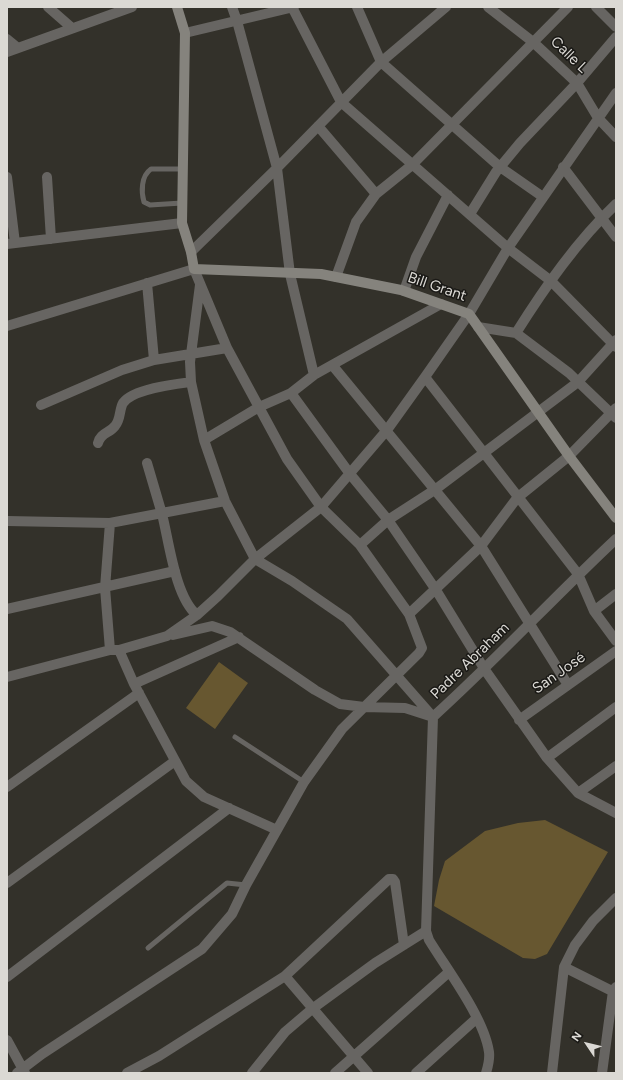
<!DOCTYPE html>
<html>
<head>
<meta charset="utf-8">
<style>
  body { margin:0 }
  #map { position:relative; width:623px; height:1080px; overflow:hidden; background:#33312a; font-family:Figtree,sans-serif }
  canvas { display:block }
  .frame { position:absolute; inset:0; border:8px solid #dbd9d4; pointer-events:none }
  .north { position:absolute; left:567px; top:1024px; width:40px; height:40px; -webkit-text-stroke:3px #1a1916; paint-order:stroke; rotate:305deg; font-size:11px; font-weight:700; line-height:16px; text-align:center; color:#dbd9d4 }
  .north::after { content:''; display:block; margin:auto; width:14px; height:18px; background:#dbd9d4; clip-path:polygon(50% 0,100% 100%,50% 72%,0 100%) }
</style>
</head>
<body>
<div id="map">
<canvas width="623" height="1080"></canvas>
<div class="frame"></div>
<div class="north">N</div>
</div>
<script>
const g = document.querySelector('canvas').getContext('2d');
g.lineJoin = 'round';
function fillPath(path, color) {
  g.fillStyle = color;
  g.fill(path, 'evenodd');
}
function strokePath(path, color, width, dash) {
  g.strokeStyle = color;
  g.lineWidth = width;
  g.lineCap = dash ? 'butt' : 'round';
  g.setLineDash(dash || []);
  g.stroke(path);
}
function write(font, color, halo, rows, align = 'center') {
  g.font = font + ' Figtree,sans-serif';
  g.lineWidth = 3;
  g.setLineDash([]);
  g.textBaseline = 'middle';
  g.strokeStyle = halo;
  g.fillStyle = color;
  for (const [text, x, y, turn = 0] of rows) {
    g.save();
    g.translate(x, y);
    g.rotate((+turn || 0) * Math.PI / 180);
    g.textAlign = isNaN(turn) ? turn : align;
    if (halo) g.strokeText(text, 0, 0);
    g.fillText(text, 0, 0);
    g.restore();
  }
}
fillPath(new Path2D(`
  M219,662L248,683L215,729L186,708Z
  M545,820L608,852L547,954L535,959L523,958L434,906L439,880L445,861L485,831L518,823Z`), '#675730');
strokePath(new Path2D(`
  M182,203L150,205L144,202C141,192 141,176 151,169H183
  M235,737L304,782
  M148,948L227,883L246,885`), '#676562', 5);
strokePath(new Path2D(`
  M48,7L72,28
  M232,7L237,21L277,168L290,274L314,375
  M292,7L341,102L508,248L551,281L616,347
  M357,7L381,62L500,167L543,197
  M488,7L533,42L577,83L598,118L616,137
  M596,7L616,27
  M185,33L294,7
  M7,39L18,48
  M7,52L132,7
  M318,126L376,194
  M563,167L616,237
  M7,177L15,243
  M47,177L51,239
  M470,214L496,172L520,143L577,83L616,37
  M7,244L182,223
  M191,252L277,168L381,62L446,7
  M336,277L356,222L376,194L412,165L568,7
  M147,283L154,360
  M200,285L190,362L191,382L204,440L225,501L255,559L292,581L347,619L433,717L426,931L429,940C448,971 484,1018 489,1052C490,1060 488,1066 486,1073
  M404,291L416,257L448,195
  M7,326L194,269L227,348L287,459L321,507L360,545L409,614L422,648L419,653L342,729L304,782L246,885L232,914L202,949L42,1054L17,1073
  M478,327L516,333L569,373L616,418
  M516,333C545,287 577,241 616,204
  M333,366L481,546L568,685
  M425,377L578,574L594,611L616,641
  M291,393L350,474L388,520L436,590L485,670L547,758L578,793L616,813
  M41,405L122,370L154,360L227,348
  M204,440L259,407L291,393L314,375L441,304
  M98,443C100,433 110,433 115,426C121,419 119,410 123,403C133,389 175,384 191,382
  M147,463C152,480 157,497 162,514C169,541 175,597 197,615
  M7,521L110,523L225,501
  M360,545L388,520L436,489L578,382L616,340
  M7,609L175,571
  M594,611L616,594
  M409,614L481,546L517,498L569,456L616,408
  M173,635L212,626L230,632L315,690L340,704L364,707L405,708L433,717C496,660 554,597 616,539
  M110,650L105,588L110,523
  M119,650L134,684L186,781L204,797L277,830
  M7,677L110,650H119L167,636L197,615L218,596L255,559L321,507L387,430L425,377L469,314L508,248L616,93
  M134,684L239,637
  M519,720L616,651
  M547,758L616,707
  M7,787L139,693
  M578,793L616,766
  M7,883L175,761
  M564,967L616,993
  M285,976L368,1073
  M7,977L229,808
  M7,1040L25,1073
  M127,1073L159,1056L285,976L389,879H393L395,882L404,945
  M252,1073L285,1032L312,1009L375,963L426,931
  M335,1073L449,972
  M416,1073L477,1018
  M552,1073L564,967L575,945L593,921L616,898
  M602,1073L613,991L616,987`), '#676562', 10);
strokePath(new Path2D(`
  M177,7L185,33L182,223L191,252L194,269L321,274L401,290L469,314L569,456L616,518`), '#85837d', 10);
write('15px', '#dbd9d4', '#1a1916', [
  ["Calle L",569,55,44],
  ["Bill Grant",437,287,19],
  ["Padre Abraham",470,661,-44],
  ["San José",559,673,-35]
]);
</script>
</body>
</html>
